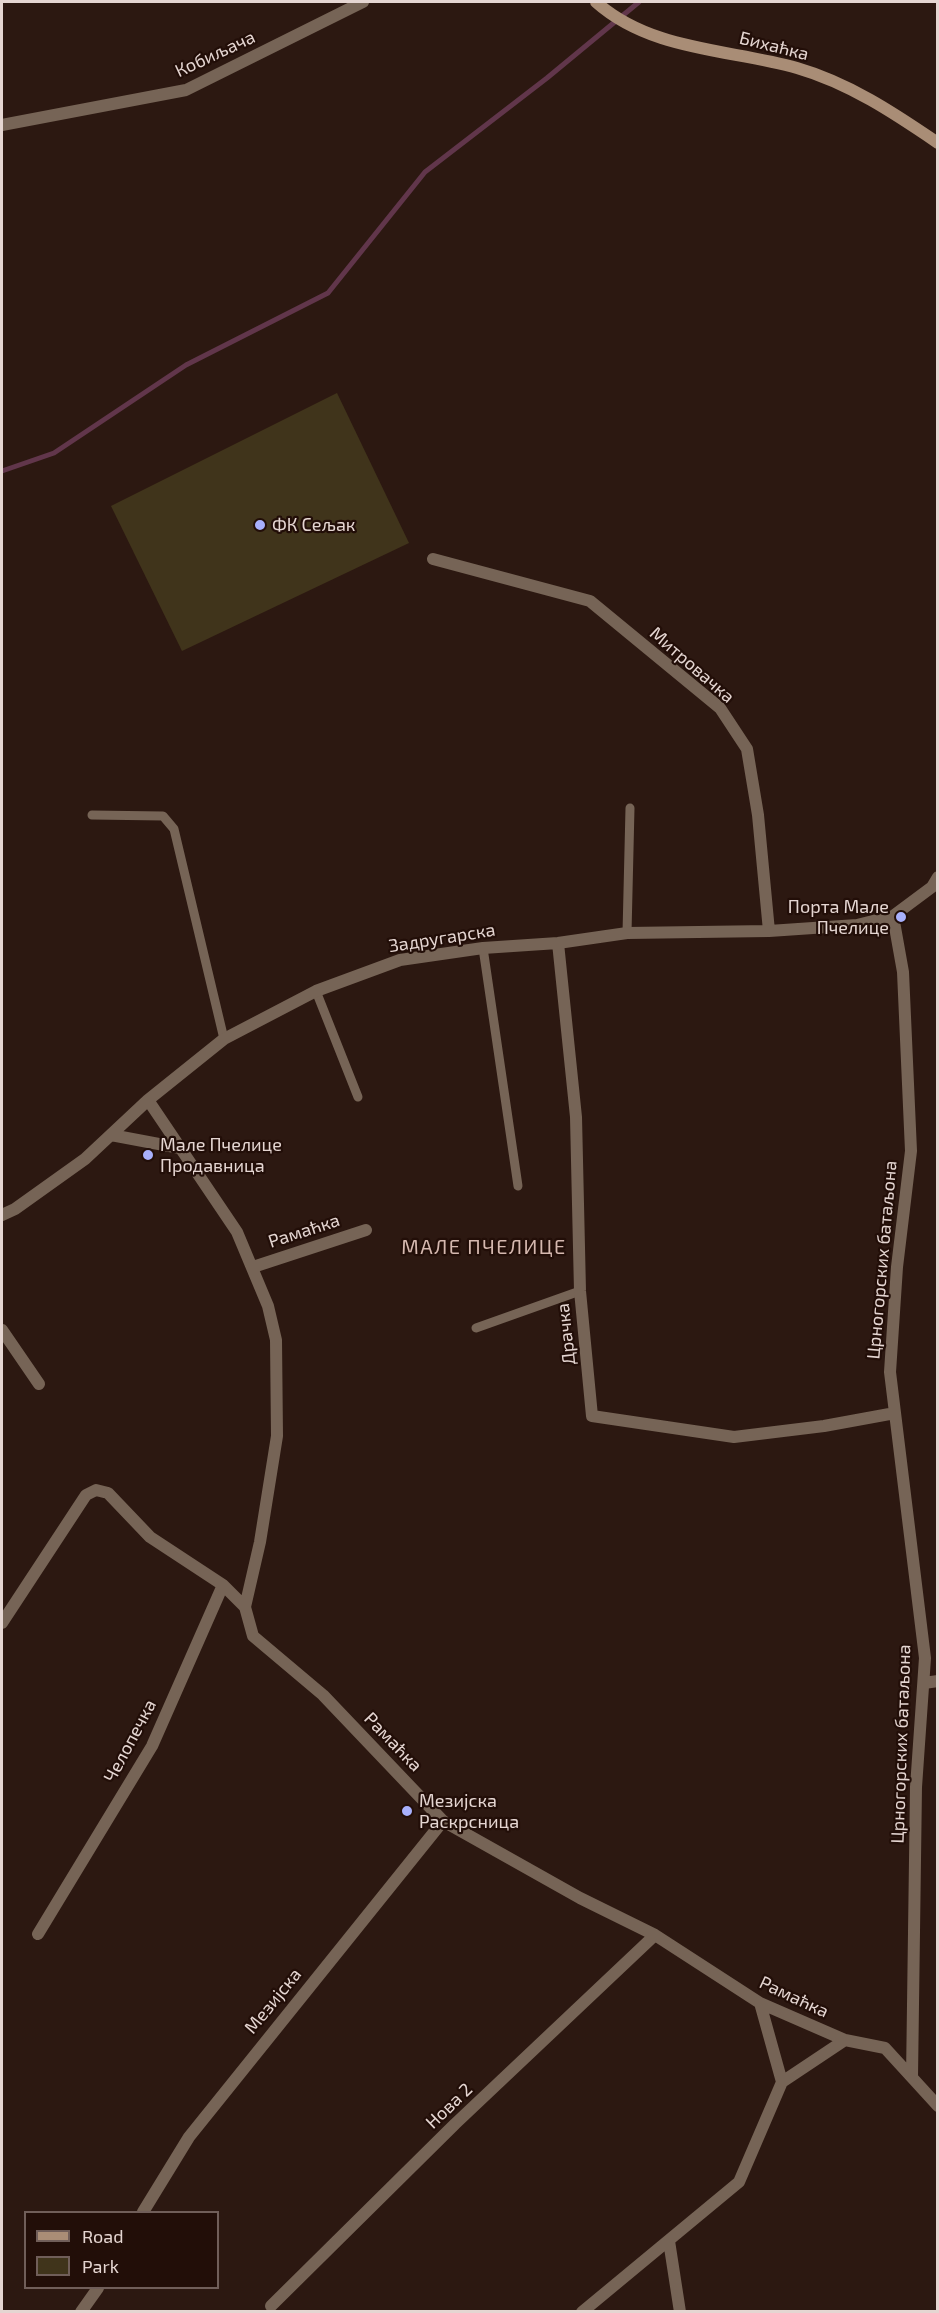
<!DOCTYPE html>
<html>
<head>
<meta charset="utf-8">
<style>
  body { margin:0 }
  #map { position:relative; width:939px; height:2313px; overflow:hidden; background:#2c1811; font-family:"Exo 2",sans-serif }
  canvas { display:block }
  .frame { position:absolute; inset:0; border:3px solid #e5d6d2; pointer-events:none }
  .legend { position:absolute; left:24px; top:2211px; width:195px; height:78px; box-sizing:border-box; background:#220e08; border:2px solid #705e59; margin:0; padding:8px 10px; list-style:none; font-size:18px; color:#e5d6d2 }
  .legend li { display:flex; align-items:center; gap:12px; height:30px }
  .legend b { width:30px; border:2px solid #705e59 }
</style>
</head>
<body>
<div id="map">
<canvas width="939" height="2313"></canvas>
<div class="frame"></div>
<ul class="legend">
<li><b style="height:8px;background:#a98d76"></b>Road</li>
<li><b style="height:16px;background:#40341b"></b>Park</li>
</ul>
</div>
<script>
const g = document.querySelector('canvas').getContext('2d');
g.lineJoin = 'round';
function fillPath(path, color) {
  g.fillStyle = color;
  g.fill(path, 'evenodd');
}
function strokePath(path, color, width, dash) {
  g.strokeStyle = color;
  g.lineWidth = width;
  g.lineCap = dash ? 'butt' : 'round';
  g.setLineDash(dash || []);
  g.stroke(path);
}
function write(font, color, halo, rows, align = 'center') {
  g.font = font + ' "Exo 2",sans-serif';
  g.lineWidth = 4.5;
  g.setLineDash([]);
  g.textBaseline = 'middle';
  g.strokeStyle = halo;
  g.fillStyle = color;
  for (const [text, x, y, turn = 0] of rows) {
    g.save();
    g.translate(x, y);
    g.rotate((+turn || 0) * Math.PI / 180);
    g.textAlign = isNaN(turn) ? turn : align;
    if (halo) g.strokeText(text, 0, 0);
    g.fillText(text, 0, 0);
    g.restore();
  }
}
fillPath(new Path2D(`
  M337,393L409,543L182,651L111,506Z`), '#40341b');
strokePath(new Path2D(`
  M2,471L54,453L186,365L328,293L425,172L547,78L639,2`), '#61364b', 5);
strokePath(new Path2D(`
  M92,815L163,816L174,829L224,1039
  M627,933L630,808
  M483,948L518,1186
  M316,991L358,1097
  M476,1328L580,1291`), '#766456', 9);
strokePath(new Path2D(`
  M2,125L186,90L363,2
  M433,559L590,601L720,708L747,749L758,815L769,931
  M893,916L903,972L911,1151L897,1267L890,1372L925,1658L916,1787L912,2077
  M558,943L576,1117L580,1291L592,1416L734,1437L824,1426L895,1413
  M148,1100L237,1232L268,1306L276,1340L277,1436L260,1542L245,1607L253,1636L323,1695L443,1821L580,1898L655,1935L760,2003L845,2040L885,2048L938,2106
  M111,1135L180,1148
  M2,1215L15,1209L85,1159L148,1100L224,1039L316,991L400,960L483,948L558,943L627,933L769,931L857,925L893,916L932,887L938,877
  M253,1267L366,1230
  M2,1330L39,1384
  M2,1623L86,1495L96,1490L108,1493L150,1537L223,1585
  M924,1683L938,1681
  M38,1934L152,1746L223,1585L245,1607
  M760,2003L782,2082
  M143,2212L189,2137L443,1821
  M669,2241L680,2312
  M271,2306L455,2124L655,1935
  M81,2312L98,2288
  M582,2312L739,2182L782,2082L845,2040`), '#766456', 12);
strokePath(new Path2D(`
  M596,2C651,51 729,49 797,68C849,83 894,113 938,143`), '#a98d76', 12);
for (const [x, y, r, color] of [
  [260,525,6,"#a8b0fc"],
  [901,917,6,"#a8b0fc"],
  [148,1155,6,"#a8b0fc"],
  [407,1811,6,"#a8b0fc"]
]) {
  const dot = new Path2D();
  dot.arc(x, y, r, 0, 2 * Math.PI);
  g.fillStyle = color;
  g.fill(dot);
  strokePath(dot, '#220e08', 2);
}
write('18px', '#e5d6d2', '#220e08', [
  ["Бихаћка",774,46,14],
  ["Кобиљача",215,54,-25],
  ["Митровачка",692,665,41],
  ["Задругарска",442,938,-9],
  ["Рамаћка",304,1231,-18],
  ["Црногорских батаљона",882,1260,-85],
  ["Драчка",566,1334,-96],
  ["Челопечка",130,1741,-62],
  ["Рамаћка",393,1742,46],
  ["Црногорских батаљона",901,1744,-88],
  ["Рамаћка",794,1997,25],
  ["Мезијска",273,2001,-51],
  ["Нова 2",449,2106,-44]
]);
write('18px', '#e5d6d2', '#220e08', [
  ["ФК Сељак",272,525],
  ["Порта Мале",889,907,"right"],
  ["Пчелице",889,928,"right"],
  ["Мале Пчелице",160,1145],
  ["Продавница",160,1166],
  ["Мезијска",419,1801],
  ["Раскрсница",419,1822]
], 'left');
g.letterSpacing = '1.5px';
write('20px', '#d5b8af', '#220e08', [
  ["МАЛЕ ПЧЕЛИЦЕ",484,1247]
]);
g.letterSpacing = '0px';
</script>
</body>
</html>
